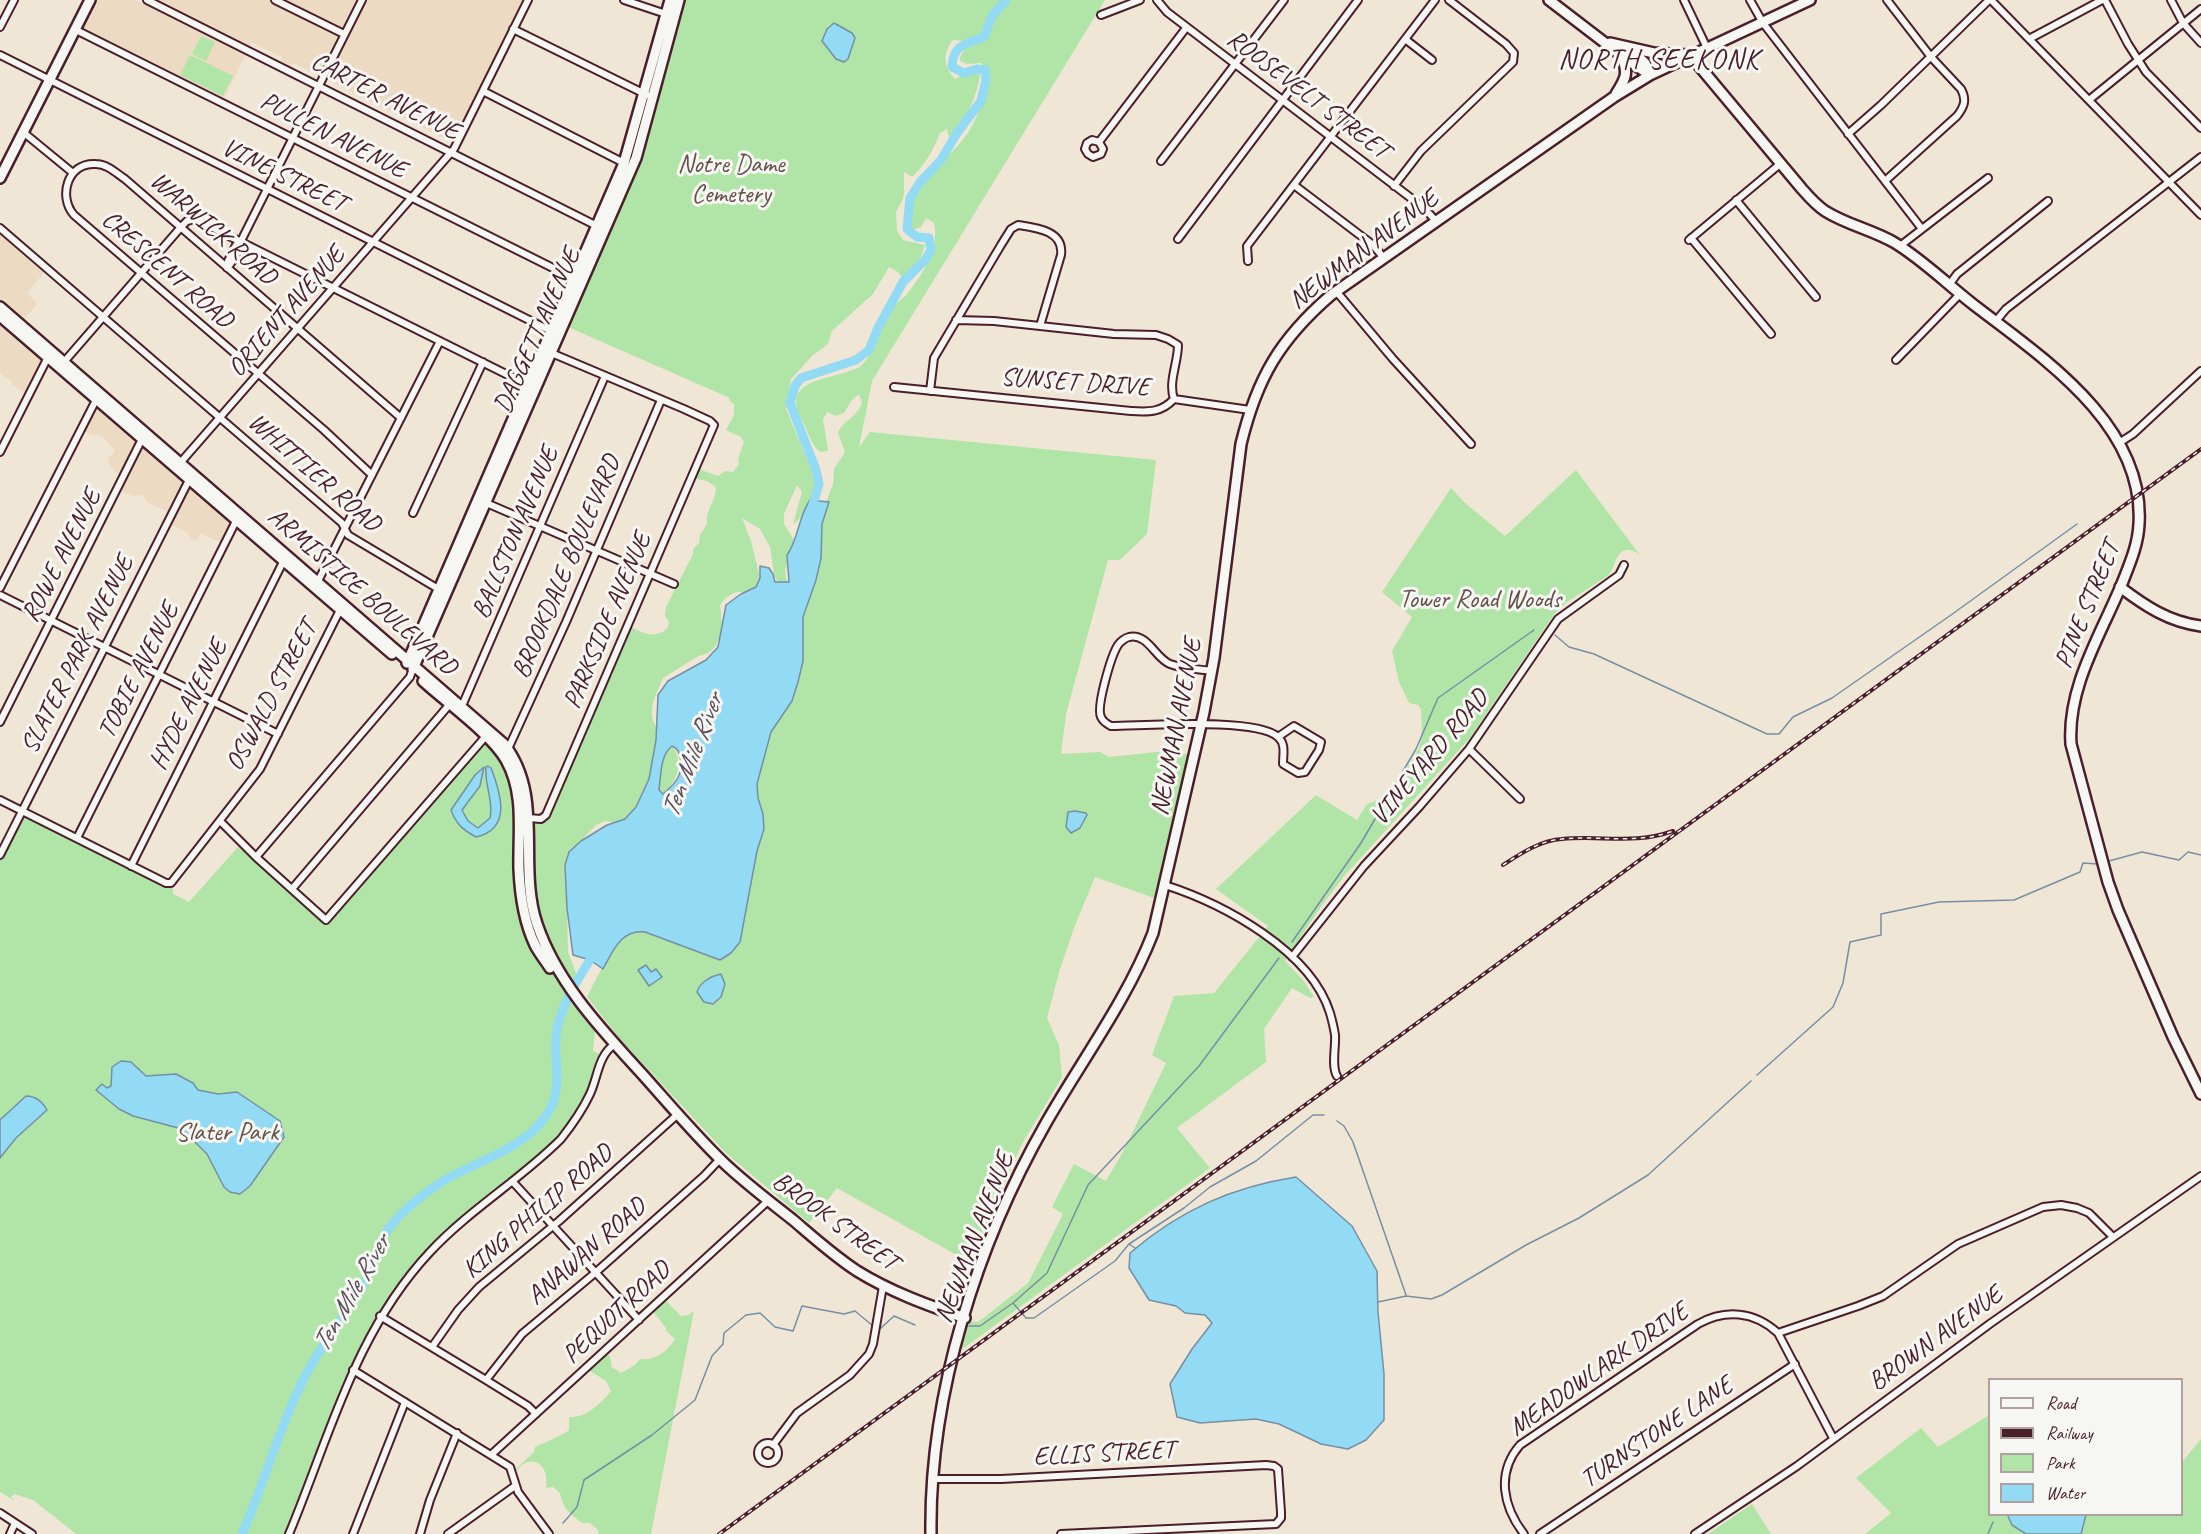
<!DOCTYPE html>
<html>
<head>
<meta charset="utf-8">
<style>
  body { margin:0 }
  #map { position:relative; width:2201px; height:1534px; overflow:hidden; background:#f0e6d6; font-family:Caveat,sans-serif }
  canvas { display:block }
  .legend { position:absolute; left:1988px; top:1378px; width:195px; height:138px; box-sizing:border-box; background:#f6f6f2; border:2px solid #b1a0a2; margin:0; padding:8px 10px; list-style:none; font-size:18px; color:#4a1f2b }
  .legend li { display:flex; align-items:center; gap:12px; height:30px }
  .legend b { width:30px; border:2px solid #b1a0a2 }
</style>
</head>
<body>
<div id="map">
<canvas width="2201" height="1534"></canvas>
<ul class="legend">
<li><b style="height:8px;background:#f6f6f2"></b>Road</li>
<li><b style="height:8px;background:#4a1f2b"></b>Railway</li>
<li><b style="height:16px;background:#b0e5a7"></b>Park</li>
<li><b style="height:16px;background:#93daf4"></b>Water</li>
</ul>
</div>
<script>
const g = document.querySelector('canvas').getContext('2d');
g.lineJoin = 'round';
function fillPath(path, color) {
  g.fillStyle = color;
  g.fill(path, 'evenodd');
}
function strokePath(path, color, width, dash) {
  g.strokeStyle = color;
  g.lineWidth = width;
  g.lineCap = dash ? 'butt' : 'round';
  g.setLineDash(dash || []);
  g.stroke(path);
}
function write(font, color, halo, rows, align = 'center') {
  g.font = font + ' Caveat,sans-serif';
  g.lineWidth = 6;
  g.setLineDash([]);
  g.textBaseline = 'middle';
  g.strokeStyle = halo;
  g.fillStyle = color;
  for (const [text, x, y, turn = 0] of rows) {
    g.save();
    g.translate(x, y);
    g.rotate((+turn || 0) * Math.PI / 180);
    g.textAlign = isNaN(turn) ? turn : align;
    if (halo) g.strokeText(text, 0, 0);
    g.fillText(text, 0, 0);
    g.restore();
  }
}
fillPath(new Path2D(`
  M98,0H135L246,54L224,98L83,29Z
  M144,0H531L494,73L485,95L456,144L293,63L285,71L279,67L282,57L252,43L247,51Z
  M0,230L46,270L27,293L37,304L20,324L47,358L30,395L21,391L12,384L11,380L7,379L0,373Z
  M95,402L235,521L225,545L200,533L197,541L191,540L188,533L169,523L172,514L148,503L143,495L133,496L119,491L125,477L115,472L108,463L110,455H113L115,450L107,442L106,440L98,435H92L81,430Z`), '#ecdac2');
fillPath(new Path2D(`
  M682,0H1105L872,381L859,447L870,432L1156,460L1147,534L1120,560H1108L1066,714L1061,754L1100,752L1109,757L1157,752L1188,754L1154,898L1095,877L1074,928L1060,969L1047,1018L1059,1045L1062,1077L1022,1144L969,1262L837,1188L809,1223L726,1153L620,1039L587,997C597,978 610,948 627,935C633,930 638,931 645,932L720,959L731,953L740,942L757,851L764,829L763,814H741L766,753L771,732L780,719L788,652L808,603L824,507L833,484L834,469L845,452L838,433C844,418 854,421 862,403L859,394L851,401L844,413L836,416L827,412L823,420L828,449L827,451L820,452C810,444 808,430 802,420C781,383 821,380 847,372C851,370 857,369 860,367C876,352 879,327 890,310C894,304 902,300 907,294C922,276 940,247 934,223L926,218L921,227L910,231C893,198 954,157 969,131C973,124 979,113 980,106C981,99 979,103 980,96C985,80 994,78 981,63L967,64L960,61V57L965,49L976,44L979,37L974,36L963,41L953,40C942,54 944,67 955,79L972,69L980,75C978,94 965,118 956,136L949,138L947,129L940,133C933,150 926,164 912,177L904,172V194L902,201L896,212L897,231L903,240L925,245L921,257L903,280L898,272L889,267L873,294L832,331L828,344L812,356L791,379L786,409L816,481C815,496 805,517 793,524L802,492L797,485L784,514V524L794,540L796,553C780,566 786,576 790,595L779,585L774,574L770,547L760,529L742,518L751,541L763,591L750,594C737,588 727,595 720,605C722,621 724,643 708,653C705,654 702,655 699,656C687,662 675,671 663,678C659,688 653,699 652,709C651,721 657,730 665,737C702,774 654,803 627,824L605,821L596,825L571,851L564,867L569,887L567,906L568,952L578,978L576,986L566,994L572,1002L578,999L597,1023L592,1027L595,1031L593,1051L601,1055L596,1078L569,1129L487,1205L460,1224L430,1252L370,1336L289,1534H76L33,1500L14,1494L11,1497L15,1501L0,1492V857L22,813L172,883L173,894L189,902L238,847L242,851L246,846L327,922L393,849L485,739C507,760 512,786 517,815L543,817L628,626C643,632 652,640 667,629L669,622L665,616L666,607L693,554V549L699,543L700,535L707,524C705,511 716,501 716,487L707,481L692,478L696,468L718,476L726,471L733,472L739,464L738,459L744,442L741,437L726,430L734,415V404L729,400L730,398L568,327L644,149ZM855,38L848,59L822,41Z
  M201,36L215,42L206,61L192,54Z
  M190,55L233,76L223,96L180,75Z
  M1576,470L1640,555C1617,539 1617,564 1609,575L1567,602L1555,613L1469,739L1346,874L1322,905L1285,961L1303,980L1314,997L1310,998L1292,988L1264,1029L1266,1062L1177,1128L1210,1168L961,1350L968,1321L978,1322L1028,1283L1063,1214L1052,1207L1074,1164L1106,1181L1124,1150L1166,1063L1152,1055L1174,996L1214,993L1268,926L1216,889L1316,795L1357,820L1367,804L1384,798L1392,791L1419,748L1422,735L1421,709L1418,705L1409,703L1399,682L1392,651L1412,617L1382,592L1451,488L1464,502L1505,536Z
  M664,1299L681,1316L688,1315L694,1311L651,1534H598V1530L590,1523H582C570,1514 563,1509 560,1493L553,1487L546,1488C549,1475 542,1456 525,1463C520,1465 519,1470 513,1472L534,1452L535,1447C544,1443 563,1435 569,1430V1417C584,1419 602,1403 611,1391L606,1381L590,1371L588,1366L605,1354L610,1356L612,1367L621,1373L635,1365L640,1359C655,1361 668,1351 675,1339L666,1331V1328L652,1310Z
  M1989,1415L1990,1514H2182V1462L2201,1439V1534H1865L1891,1513L1856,1478L1921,1428L1938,1447Z
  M1752,1504L1771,1534H1708Z`), '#b0e5a7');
const water = new Path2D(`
  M834,23L852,33L855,38L848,59L844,62L836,59L822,41L827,29Z
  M810,500L829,502L822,524L821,558L816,580L803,617V661L798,682L792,701L771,732L757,784L758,798L763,814L764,829L757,851L740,942L731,953L720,960L645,932C621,929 613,951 603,969L590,960L573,955L567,908L565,865L569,852L581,841L607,825L625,819L636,807L649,779L656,740L658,695L668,681L706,660L718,647L726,605L741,594L756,587L760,578V566L769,568L773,574L775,582H789L787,555C799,538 798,517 810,500ZM672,746C677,748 679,751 680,757C685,773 675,784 663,794L659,790C661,776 660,755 672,746Z
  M488,766L491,768C501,794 512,829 476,837C463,830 456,824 451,810L475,775L484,767L480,786L462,810L468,821L478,828L490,818C494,801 484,784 486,767Z
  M1075,811L1086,813L1087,815L1080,828L1071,833L1066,827L1068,812Z
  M646,965L651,972L656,969L662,977L649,986L638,970Z
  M721,974L725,984L721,997L713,1004L704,1002L697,992C700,982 711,976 721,974Z
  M121,1061L131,1062L146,1076L176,1074L193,1083L198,1090L218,1094L237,1092L280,1121L284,1137L250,1186L240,1194L230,1192L224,1187L207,1154L182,1129L133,1116L119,1109L96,1090L102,1084L107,1088L111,1086L112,1067Z
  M26,1096C36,1096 42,1101 47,1110L16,1138L0,1158V1120Z
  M1296,1177L1352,1226L1377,1271L1378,1312L1384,1374V1420L1366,1440L1348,1449L1321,1444L1279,1424L1256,1419L1200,1423L1177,1417L1170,1384L1192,1349L1212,1323L1205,1315L1185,1313L1176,1306L1149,1300L1129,1268L1130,1253C1180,1210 1232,1187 1296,1177Z
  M2007,1514H2086V1515L2081,1534H2026L2012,1525Z`);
fillPath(water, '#93daf4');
strokePath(water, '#768fa4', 1.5);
strokePath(new Path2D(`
  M1555,635L1569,647L1594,654L1767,734H1779L1793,717L1832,698L1951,615L2077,524
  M2109,861L2142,852L2179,860L2188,852L2201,855
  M1292,942L1361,843L1416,749L1438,698L1534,630
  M1757,1075L1833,1007L1843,983L1850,942L1881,935V914L1939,902L2014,900L2080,872L2083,863L2098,864
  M1337,1121L1344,1126L1353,1142L1406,1295
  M1129,1244L1135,1248
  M1378,1302L1406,1296L1431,1299L1442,1295L1526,1245L1579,1218L1648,1175L1751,1081
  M1013,1303L1026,1318H1034L1115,1261L1129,1244L1184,1208L1210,1187L1256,1161L1313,1115H1324
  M969,1326H980L1013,1303L1047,1273L1088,1185L1199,1066L1279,958
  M878,1327L881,1328L894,1316L915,1325
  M563,1523L577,1507L584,1480L652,1435L695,1400L712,1356L723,1344L724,1333L746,1315L760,1313L775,1327L793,1331L802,1306L844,1314L855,1311L873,1326
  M1988,1534L1993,1522`), '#768fa4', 1.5);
strokePath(new Path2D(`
  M811,511L819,484L816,470L790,403L795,386L801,378L856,360L869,350L878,328L903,282L925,260L931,250L929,238L917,237L907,229L910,198L921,181L941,160L957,133L981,101L986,80L985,70L977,69L964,73L952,67C953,45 965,44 984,37L992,16L1006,0
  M242,1534C264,1484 278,1431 302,1382C320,1344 350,1312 369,1274C376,1259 379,1241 389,1228C401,1212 424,1194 440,1183C476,1160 531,1149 551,1107C562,1084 554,1060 556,1036C558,1008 582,973 596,950`), '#93daf4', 9);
const street = new Path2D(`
  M147,0L599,227
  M275,0L344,34
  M624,0L666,14
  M1157,0L1167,12L1424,208L1436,221
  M1684,0L1707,48
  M1750,0L1763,23L1922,229
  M1991,0L2201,215
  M2105,0L2128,44L2146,72L2201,128
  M2171,0L2183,23L2201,43
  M1101,15L1140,0
  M0,27L14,0
  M513,29L647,95
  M76,30L573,278
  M1405,39L1432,60
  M2029,39L2102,0
  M0,55L551,331
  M483,91L624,163
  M2089,100L2201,9
  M23,132L73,173
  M1848,134L1881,105L1989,0
  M1099,142L1103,149L1101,154L1093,157L1088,154L1085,149L1087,143L1092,140L1099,142L1186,28
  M1161,161L1284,0
  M1885,181L1957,116C1964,107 1967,100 1961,89L1931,57L1887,0
  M1294,185L1373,245L1383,257
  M1394,186L1421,151L1513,62L1514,53L1506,44L1449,0
  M1736,200L1816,297
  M0,228L342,523L348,535L440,590
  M1691,238L1771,334
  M1178,239L1358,0
  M1689,240L1780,164
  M1900,246L1988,178
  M1248,261L1247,246L1435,0
  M229,264L228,261L236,245H239
  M227,268C236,257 238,254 241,241L362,0
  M1949,285L1957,274L2048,201
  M1336,291L1393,359L1471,444
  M956,320L994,321L1114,334L1156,335L1168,339L1178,345C1178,363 1168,382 1174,399
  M1996,321L2006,309L2201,157
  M1896,360L1960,294
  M64,362L181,227L187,221L195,219L528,385
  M894,387L1131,411C1148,412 1161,413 1174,399L1250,410
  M930,391L934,358L1001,245L1011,229L1018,225C1038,228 1064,231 1061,255L1040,326
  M2119,443L2133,434L2201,371
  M0,452L48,357
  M181,462L454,149L528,0
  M372,475L324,430L74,215C58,197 67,162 96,164C107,164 116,173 125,179L401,418
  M484,502L674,584
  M413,513L483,362
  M316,585L440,341
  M0,588L96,400
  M0,595L278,734
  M1212,671C1198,669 1183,669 1170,664C1155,658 1148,633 1129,637C1125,638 1120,642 1118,645C1111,656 1096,707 1101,717C1103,722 1107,724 1111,726C1143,726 1257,717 1278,737C1286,744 1283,754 1283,764L1298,773L1305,772L1319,750L1321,742L1294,726L1278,737
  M462,706L605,376
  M0,722L142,439
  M508,749L566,622L661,400
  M1469,749L1520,799
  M0,800L166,883H171L260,769L340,610
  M528,818L541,819L546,815L714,425L710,421L684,409L549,352
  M220,821L256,857L326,920L486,736
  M77,838L236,521
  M0,855L190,478
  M256,857L410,677L412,671
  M131,866L283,562
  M1165,885C1224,904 1311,951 1330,1013C1332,1020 1334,1028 1335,1035C1336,1047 1331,1066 1337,1076
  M292,889L449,705
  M1292,957L1364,866L1419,807L1469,749L1558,619L1619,575L1624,565
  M513,1182L639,1320
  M380,1316L486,1380L528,1406L536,1414
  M1778,1333L1858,1306L1883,1296L1958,1244L2043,1207L2061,1205L2077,1208L2089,1213L2113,1237
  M432,1347L458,1310L479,1287L559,1221L678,1114
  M353,1370L510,1467L518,1492L549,1534
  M486,1380L522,1334L595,1273L704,1176L720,1159
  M758 1453a10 10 0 1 1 20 0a10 10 0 1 1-20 0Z
  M773,1445L797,1413L850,1375L869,1354L873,1344L883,1286
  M492,1454L769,1200
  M933,1479H1001L1266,1465L1274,1466L1278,1469L1281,1512V1518L1276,1524L1061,1534
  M0,1513L32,1534
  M10,1534L15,1523
  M289,1534C330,1436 355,1332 430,1252C469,1210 520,1180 561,1139C572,1125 582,1111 590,1094C598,1077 598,1055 615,1044
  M353,1534L405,1402
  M420,1534L430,1500L457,1433
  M448,1534L515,1486
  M1524,1534C1503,1507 1496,1473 1520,1445L1698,1324C1725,1309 1754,1311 1778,1333L1833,1438
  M1540,1534L1795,1364
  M1695,1534L1797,1466L1991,1323L2201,1176`);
const secondary = new Path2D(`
  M1549,0L1626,59L1650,75
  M1610,43L1654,53L1688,55
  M1629,48L1645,63L1650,75
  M1690,55L1802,189C1809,197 1816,205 1825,211C1847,225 1873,230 1895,243C1923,260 1948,285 1974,305C2043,358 2145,425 2139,524C2138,545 2130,563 2123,581C2102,633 2067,686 2071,744L2108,882L2118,910L2173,1037L2201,1094
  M1616,94C1625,80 1629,73 1622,58
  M0,307L504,744C545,796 517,865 537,924C557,983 602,1030 643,1075C669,1104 695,1135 723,1162C745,1183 769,1201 793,1220C813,1237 834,1256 857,1271C891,1292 927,1305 965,1318
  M0,316L392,654
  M2120,587C2145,606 2169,622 2201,626
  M407,663L624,163L670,0
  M413,669L636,158L679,0
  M423,681C447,703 491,734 506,760C525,794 518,832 519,869C520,893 524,922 535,945C539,953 545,960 550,968
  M931,1534C929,1394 977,1244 1046,1123C1082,1060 1127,1000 1153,933L1204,712L1214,658L1241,444C1257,378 1280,339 1331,295L1614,97L1650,75L1810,0`);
const primary = new Path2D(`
  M0,178L90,0`);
strokePath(street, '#4a1f2b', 10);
strokePath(secondary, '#4a1f2b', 14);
strokePath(primary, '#4a1f2b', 14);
strokePath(street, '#f6f6f2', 6);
strokePath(secondary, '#f6f6f2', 9);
strokePath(primary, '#f6f6f2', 9);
const rail = new Path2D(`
  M1503,865C1520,854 1541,840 1562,839C1601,835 1634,845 1673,831
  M719,1534L2201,449`);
strokePath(rail, '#4a1f2b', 4);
strokePath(rail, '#f6f6f2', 1.5, [4.5]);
write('26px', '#4a1f2b', '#f6f6f2', [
  ["ROOSEVELT STREET",1308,95,37],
  ["CARTER AVENUE",385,97,27],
  ["PULLEN AVENUE",333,136,27],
  ["VINE STREET",284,176,26],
  ["WARWICK ROAD",213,229,41],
  ["NEWMAN AVENUE",1364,250,-37],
  ["CRESCENT ROAD",167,270,41],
  ["ORIENT AVENUE",287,312,-49],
  ["DAGGETT AVENUE",538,331,-66],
  ["SUNSET DRIVE",1075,383,4],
  ["WHITTIER ROAD",314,473,41],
  ["BALLSTON AVENUE",516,533,-67],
  ["ROWE AVENUE",62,556,-63],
  ["BROOKDALE BOULEVARD",567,567,-67],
  ["ARMISTICE BOULEVARD",362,592,41],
  ["PINE STREET",2088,605,-68],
  ["PARKSIDE AVENUE",608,621,-67],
  ["SLATER PARK AVENUE",78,655,-63],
  ["TOBIE AVENUE",139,671,-63],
  ["OSWALD STREET",272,696,-62],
  ["HYDE AVENUE",189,705,-63],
  ["NEWMAN AVENUE",1177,727,-79],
  ["VINEYARD ROAD",1430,758,-50],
  ["KING PHILIP ROAD",538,1212,-41],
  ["BROOK STREET",835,1222,36],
  ["NEWMAN AVENUE",975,1238,-69],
  ["ANAWAN ROAD",587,1252,-41],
  ["PEQUOT ROAD",617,1313,-43],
  ["BROWN AVENUE",1936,1339,-36],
  ["MEADOWLARK DRIVE",1599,1370,-35],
  ["TURNSTONE LANE",1657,1433,-34],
  ["ELLIS STREET",1104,1454,-3]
]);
write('26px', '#64504a', '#f6f6f2', [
  ["Notre Dame",731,165],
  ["Cemetery",731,195],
  ["Tower Road Woods",1480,600],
  ["Slater Park",227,1133]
]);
write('italic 27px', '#5c4e5d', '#f6f6f2', [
  ["Ten Mile River",693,756,-69],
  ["Ten Mile River",352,1294,-60]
]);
g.letterSpacing = '1.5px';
write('28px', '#4a1f2b', '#f6f6f2', [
  ["NORTH SEEKONK",1659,61]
]);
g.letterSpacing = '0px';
</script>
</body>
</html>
